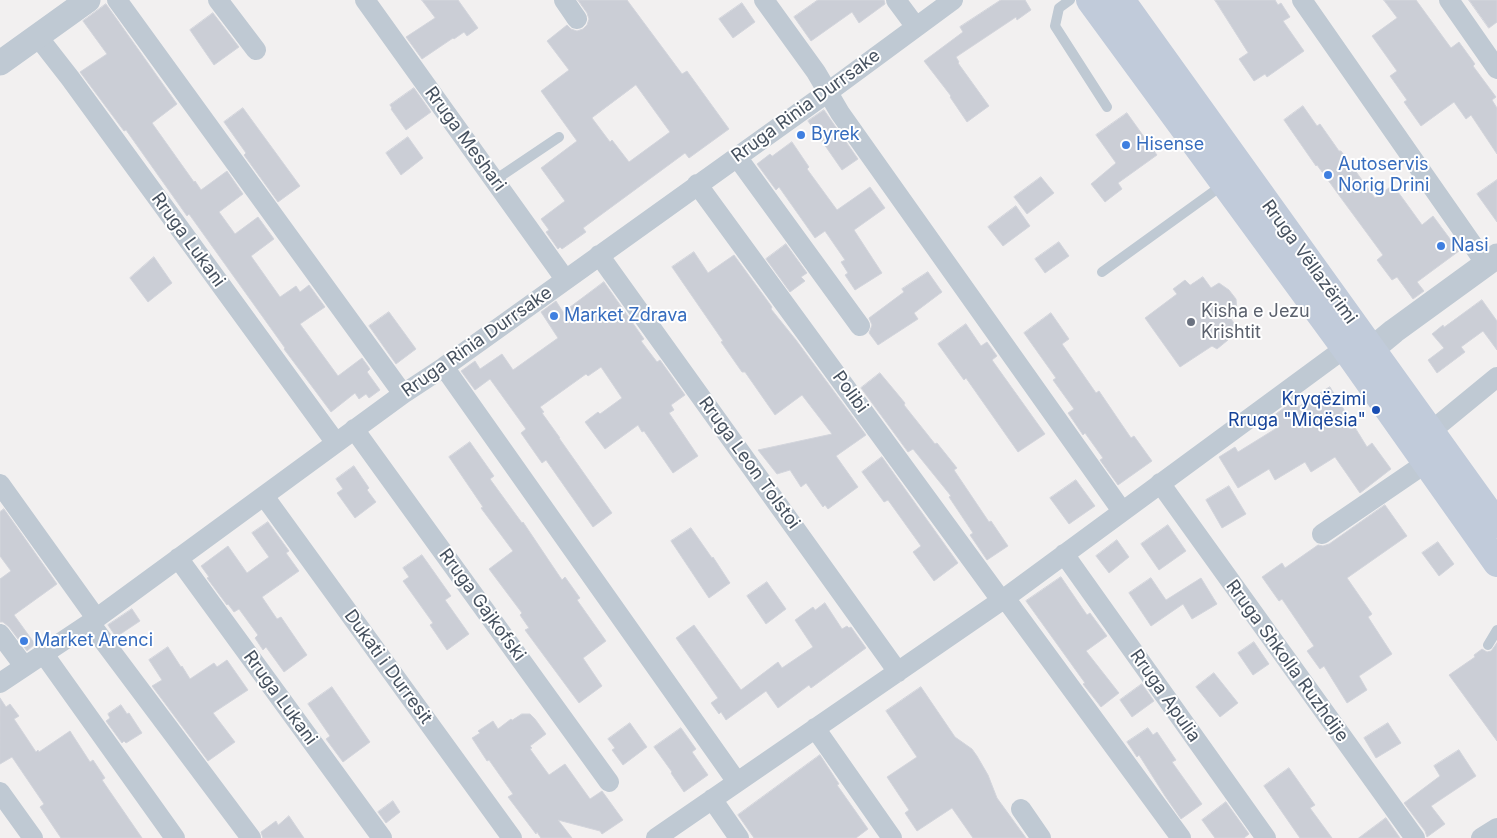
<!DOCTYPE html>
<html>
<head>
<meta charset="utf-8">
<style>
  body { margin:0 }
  canvas { display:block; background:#f2f0f0 }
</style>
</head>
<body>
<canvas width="1497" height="838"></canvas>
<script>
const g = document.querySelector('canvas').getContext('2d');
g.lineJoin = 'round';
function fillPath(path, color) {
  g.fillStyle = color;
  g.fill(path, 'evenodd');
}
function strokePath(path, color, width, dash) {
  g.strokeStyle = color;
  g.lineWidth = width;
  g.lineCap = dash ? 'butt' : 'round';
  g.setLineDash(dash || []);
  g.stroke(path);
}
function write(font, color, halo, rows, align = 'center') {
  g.font = font + ' Inter,sans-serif';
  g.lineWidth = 4;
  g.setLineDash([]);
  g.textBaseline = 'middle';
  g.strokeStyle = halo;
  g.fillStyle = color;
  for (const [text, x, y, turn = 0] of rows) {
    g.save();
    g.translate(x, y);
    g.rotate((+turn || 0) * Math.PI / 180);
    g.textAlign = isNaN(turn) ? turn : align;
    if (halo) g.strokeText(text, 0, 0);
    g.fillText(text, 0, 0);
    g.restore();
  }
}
const building = new Path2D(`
  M422,0H458L478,28L467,36L464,32L454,39L453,38L422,59L406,37L435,18Z
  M578,0H627L682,74L687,71L729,129L689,158L685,153L583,228L586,232L562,249L560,247L558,249L546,232L549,230L541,219L565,201L541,168L577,141L541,91L569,70L547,41L567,25L571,29L577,31L583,29L587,25L589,19L587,13ZM636,85L670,132L629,162L612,140L610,142L592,118Z
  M818,0H884L885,4L859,23L852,12L811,41L794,17Z
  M1001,0H1025L1031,10L1017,20L1016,17L956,57L959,62L958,63L989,106L967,122L950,97L951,96L924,61L963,32L960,27Z
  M1215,0H1275L1278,5L1281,3L1290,17L1283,21L1304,51L1267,77L1265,74L1254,81L1239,59L1248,53Z
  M1384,0H1416L1451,48L1459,42L1475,64L1473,66L1496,97L1492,100L1497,108V154L1471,115L1466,119L1454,102L1421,126L1404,102L1407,100L1390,76L1397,71L1372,36L1397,18Z
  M1469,0H1497V22L1489,28Z
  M742,3L755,22L733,38L719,19Z
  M106,4L177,104L152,123L194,182L195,181L201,190L227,171L243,194L219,212L235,234L258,217L274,239L251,256L280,297L296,286L300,292L309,285L325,307L300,324L338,376L362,358L370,369L367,372L380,390L369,398L366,394L359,399L355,393L331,412L284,349L285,348L189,214L187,216L126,130L124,131L80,72L107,54L83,21Z
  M213,13L239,47L214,65L190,30Z
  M414,88L431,112L406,130L391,109L392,108L390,105Z
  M1303,106L1317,126L1320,124L1339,151H1341L1375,198L1393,185L1422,225L1433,216L1459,251L1417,282L1424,291L1413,299L1397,277L1392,280L1377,260L1383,255L1341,198L1317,165L1316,166L1284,120Z
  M243,108L300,186L278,202L244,155L246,153L224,122Z
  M824,110L858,159L842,170L808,121Z
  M1127,113L1157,155L1118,183L1122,189L1105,202L1091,184L1116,163L1096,135Z
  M408,137L423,158L401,175L386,153Z
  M792,142L809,167L807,169L837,210L870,187L885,208L854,230L882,273L855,290L845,275L848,273L841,262L845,260L825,231L815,238L779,187L776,190L757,164L770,154L772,156Z
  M1041,177L1054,193L1027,214L1014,197Z
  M1497,180V222L1477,194Z
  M1016,206L1030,226L1003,246L988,227Z
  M1059,242L1069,256L1045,273L1035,259Z
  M786,244L807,273L801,277L805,281L790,292L766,259Z
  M694,252L708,273L734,255L772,307L771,309L796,340L866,435L836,456L858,487L828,509L825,505L823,507L806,483L801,487L790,470L777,474L758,450L832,434L802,395L775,415L745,372H742L721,342L723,341L672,267Z
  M154,257L172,283L148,302L130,278Z
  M928,272L942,292L914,313L918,319L878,345L869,333L872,325L869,318L904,292L902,289Z
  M1203,277L1211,288L1219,283L1229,290L1236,299L1237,310L1229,316L1236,326L1224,335L1228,340L1217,349L1212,346L1180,367L1145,318L1177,294L1173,289L1185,280L1190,285Z
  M604,282L644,339L641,341L657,362L660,360L685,395L671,405L674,410L669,413L698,456L673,473L644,431L642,432L638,425L605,449L585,422L598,412L600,414L622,398L601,367L588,376L586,374L540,407L544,412L542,413L560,438H559L612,513L593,527L546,460L542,463L521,433L526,429L490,379L475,390L461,371L475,361L480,369L502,354L513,370L558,338L541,312L556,301L563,312Z
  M1482,300L1497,321V350L1483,331L1461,347L1465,352L1437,373L1428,360L1444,348L1432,334L1443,325L1444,327Z
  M389,312L416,349L396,364L369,326Z
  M1051,313L1069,339L1062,344L1096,393L1099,391L1131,438L1134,436L1152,461L1118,485L1100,460L1103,458L1085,433L1083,435L1068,413L1074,409L1053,380L1056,378L1024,333Z
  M966,324L981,346L987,342L997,356L992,360L1045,434L1018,452L966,378L964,380L938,344Z
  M880,373L905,403L904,405L935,444L937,443L957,468L954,470L989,522L991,521L1008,546L987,560L970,535L973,533L949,497L951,496L913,449L908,452L861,388Z
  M1330,387L1367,447L1372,443L1391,469L1360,493L1335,457L1311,472L1305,462L1275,480L1269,469L1238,488L1219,457L1235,447L1238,452L1280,426L1273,416L1295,400L1299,406Z
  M470,442L494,476L490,479L522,523L523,522L562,580L565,577L580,598L577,600L606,641L583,658L602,686L579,703L525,630L529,628L520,615L522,613L489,569L513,551L481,508L483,507L449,457Z
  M882,457L958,563L934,581L913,552L921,546L888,500L884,502L862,472Z
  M354,466L369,488L367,490L376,502L355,518L337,493L343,489L336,479Z
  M1076,480L1095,506L1069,524L1050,498Z
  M1229,486L1246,514L1222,528L1206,500Z
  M1385,505L1407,536L1347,578L1372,614L1368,617L1392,654L1359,676L1367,690L1347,703L1324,666L1320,669L1307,651L1314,646L1282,599L1279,601L1262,577L1282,563L1285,568L1318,545L1323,546L1329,544Z
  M4,509L57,584L14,615L35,644L27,651L9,627L3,622H0V579L11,571L0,556V512Z
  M268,522L289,551L286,553L299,571L262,597L277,619L281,617L307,655L284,672L266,647L263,650L255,638L258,635L239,609L234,612L228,604L227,605L207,578L209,577L201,566L228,546L247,573L269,557L252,533Z
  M1168,525L1186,551L1159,570L1141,544Z
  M691,528L712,558L713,557L730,583L709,598L671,541Z
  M1117,540L1129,557L1109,573L1096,556Z
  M1438,542L1454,564L1439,576L1422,553Z
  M422,555L451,596L445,600L469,634L447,650L430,625L433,623L403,581L409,577L403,568Z
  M1061,577L1087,615L1090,613L1107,636L1086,651L1119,693L1101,707L1083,684L1085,683L1026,601Z
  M1151,578L1166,600L1201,578L1217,604L1192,619L1183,604L1151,626L1129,593Z
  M767,582L786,609L766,624L747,596Z
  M825,603L842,629L847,626L849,628L851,627L866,648L811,688L809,685L778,708L766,691L726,720L721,712L719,714L711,703L718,698L676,638L694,625L741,690L778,662L782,668L813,647L795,620L813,607L815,610Z
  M132,609L140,621L116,637L108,625Z
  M1254,642L1269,664L1253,675L1238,653Z
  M1497,643V741L1449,675L1475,657L1474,655L1482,649L1487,652L1491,651Z
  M168,647L181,667L182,666L190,679L214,663L217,667L227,660L248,690L213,713L235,742L208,761L152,686L162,680L149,660Z
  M1214,673L1238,703L1220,717L1196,687Z
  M1142,684L1154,701L1132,717L1120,700Z
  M332,687L370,742L343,762L326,739L330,736L308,704Z
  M921,687L955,737L972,749L977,756L988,775L997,798L1026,838H973L952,808L917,831L905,813L909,810L887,777L917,757L886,711Z
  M0,698L6,707L10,704L19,716L14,719L36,752L38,750L39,752L70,731L90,762L93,760L105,778L102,780L142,838H61L40,807L44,804L12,757L0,764Z
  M121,705L127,714L129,713L142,733L126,743L124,741L122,743L106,721L110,718L108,714Z
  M522,714H530L535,719L546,734L530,746L532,748L530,749L549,775L565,764L590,799L602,791L623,820L602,834L600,831L558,820L572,838H541L537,832L536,834L508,797L513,794L489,760L487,761L472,738L480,733L478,731L493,721L498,729L511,719L512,720Z
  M630,723L647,747L623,765L612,750L615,748L608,739Z
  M1388,723L1401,743L1376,758L1364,738Z
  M681,728L696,749L692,752L708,775L684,792L671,773L672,772L654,747Z
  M1148,728L1153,735L1157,732L1176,760L1172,762L1202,804L1181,819L1165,796L1139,755L1137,757L1127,742Z
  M1459,750L1476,776L1431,806L1445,824L1427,837L1425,831L1404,803L1440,776L1434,766Z
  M820,755L839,784L837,785L868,829L856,838H754L738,815Z
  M1289,768L1315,805L1310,808L1332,838H1300L1264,786Z
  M393,801L400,812L386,823L378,812Z
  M1226,802L1249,834L1244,838H1215L1202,820Z
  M289,816L304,838H263L261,832L276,821L278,825Z
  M1386,818L1400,838H1359Z`);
fillPath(building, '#cbced6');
strokePath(building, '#d3d5dc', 1);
strokePath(new Path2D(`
  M1070,0L1059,8L1055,26L1107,107
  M495,180L559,137
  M1102,272L1224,184
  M1488,645L1497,630`), '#bfc9d3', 10);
strokePath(new Path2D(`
  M117,0L403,394
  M218,0L256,50
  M365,0L565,279
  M564,0L577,19
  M764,0L816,72L840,113L1122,511
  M896,0L916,27
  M1302,0L1486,264
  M1449,0L1497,69
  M38,37L70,78L336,443
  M737,157L860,326
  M697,184L1001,600
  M599,255L898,672
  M444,367L737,782
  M354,429L609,782
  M1430,432L1497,377
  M1160,483L1415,838
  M0,484L96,618
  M264,496L512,838
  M1322,534L1426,463
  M1064,554L1266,838
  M178,558L382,838
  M1005,598L1181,838
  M90,623L251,838
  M0,634L24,666
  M43,653L175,838
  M0,683L90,623L403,394L444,367L828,92L953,0
  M815,728L892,838
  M0,792L33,838
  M712,799L739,838
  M1021,809L1041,838
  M656,838L1005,598L1345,348
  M1481,838L1497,828`), '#bfc9d3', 20);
strokePath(new Path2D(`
  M0,63L88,0
  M1371,350L1394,331L1497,256`), '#bfc9d3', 25);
strokePath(new Path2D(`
  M1090,0L1345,348L1497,563
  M1121,0L1497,524`), '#c1cbda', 28);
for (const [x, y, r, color] of [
  [801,135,5,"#3f7fe0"],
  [1126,145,5,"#3f7fe0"],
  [1328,175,5,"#3f7fe0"],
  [1441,246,5,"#3f7fe0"],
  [554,316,5,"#3f7fe0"],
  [1191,322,5,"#6b7280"],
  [1376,410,5,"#1a4fb4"],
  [24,641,5,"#3f7fe0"]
]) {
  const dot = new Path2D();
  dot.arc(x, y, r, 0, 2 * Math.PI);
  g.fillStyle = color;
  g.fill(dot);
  strokePath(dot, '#fff', 2);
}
write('18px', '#46515f', '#fff', [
  ["Rruga Rinia Durrsake",806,106,-36],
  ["Rruga Meshari",465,139,54],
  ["Rruga Lukani",188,240,54],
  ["Rruga Vëllazërimi",1309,262,54],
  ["Rruga Rinia Durrsake",477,342,-35],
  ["Polibi",850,392,54],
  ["Rruga Leon Tolstoi",749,463,54],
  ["Rruga Gajkofski",482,605,54],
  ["Rruga Shkolla Ruzhdije",1287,661,54],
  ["Dukati i Durresit",388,667,54],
  ["Rruga Apulia",1165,696,55],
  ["Rruga Lukani",280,698,54]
]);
write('18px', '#366cbe', '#fff', [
  ["Byrek",811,135],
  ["Hisense",1136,145],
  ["Autoservis",1338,165],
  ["Norig Drini",1338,186],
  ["Nasi",1451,246],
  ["Market Zdrava",564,316],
  ["Market Arenci",34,641]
], 'left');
write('18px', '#5b616d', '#fff', [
  ["Kisha e Jezu",1201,312],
  ["Krishtit",1201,333]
], 'left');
write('18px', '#164399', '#fff', [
  ["Kryqëzimi",1366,400],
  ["Rruga \"Miqësia\"",1366,421]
], 'right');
</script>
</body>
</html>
